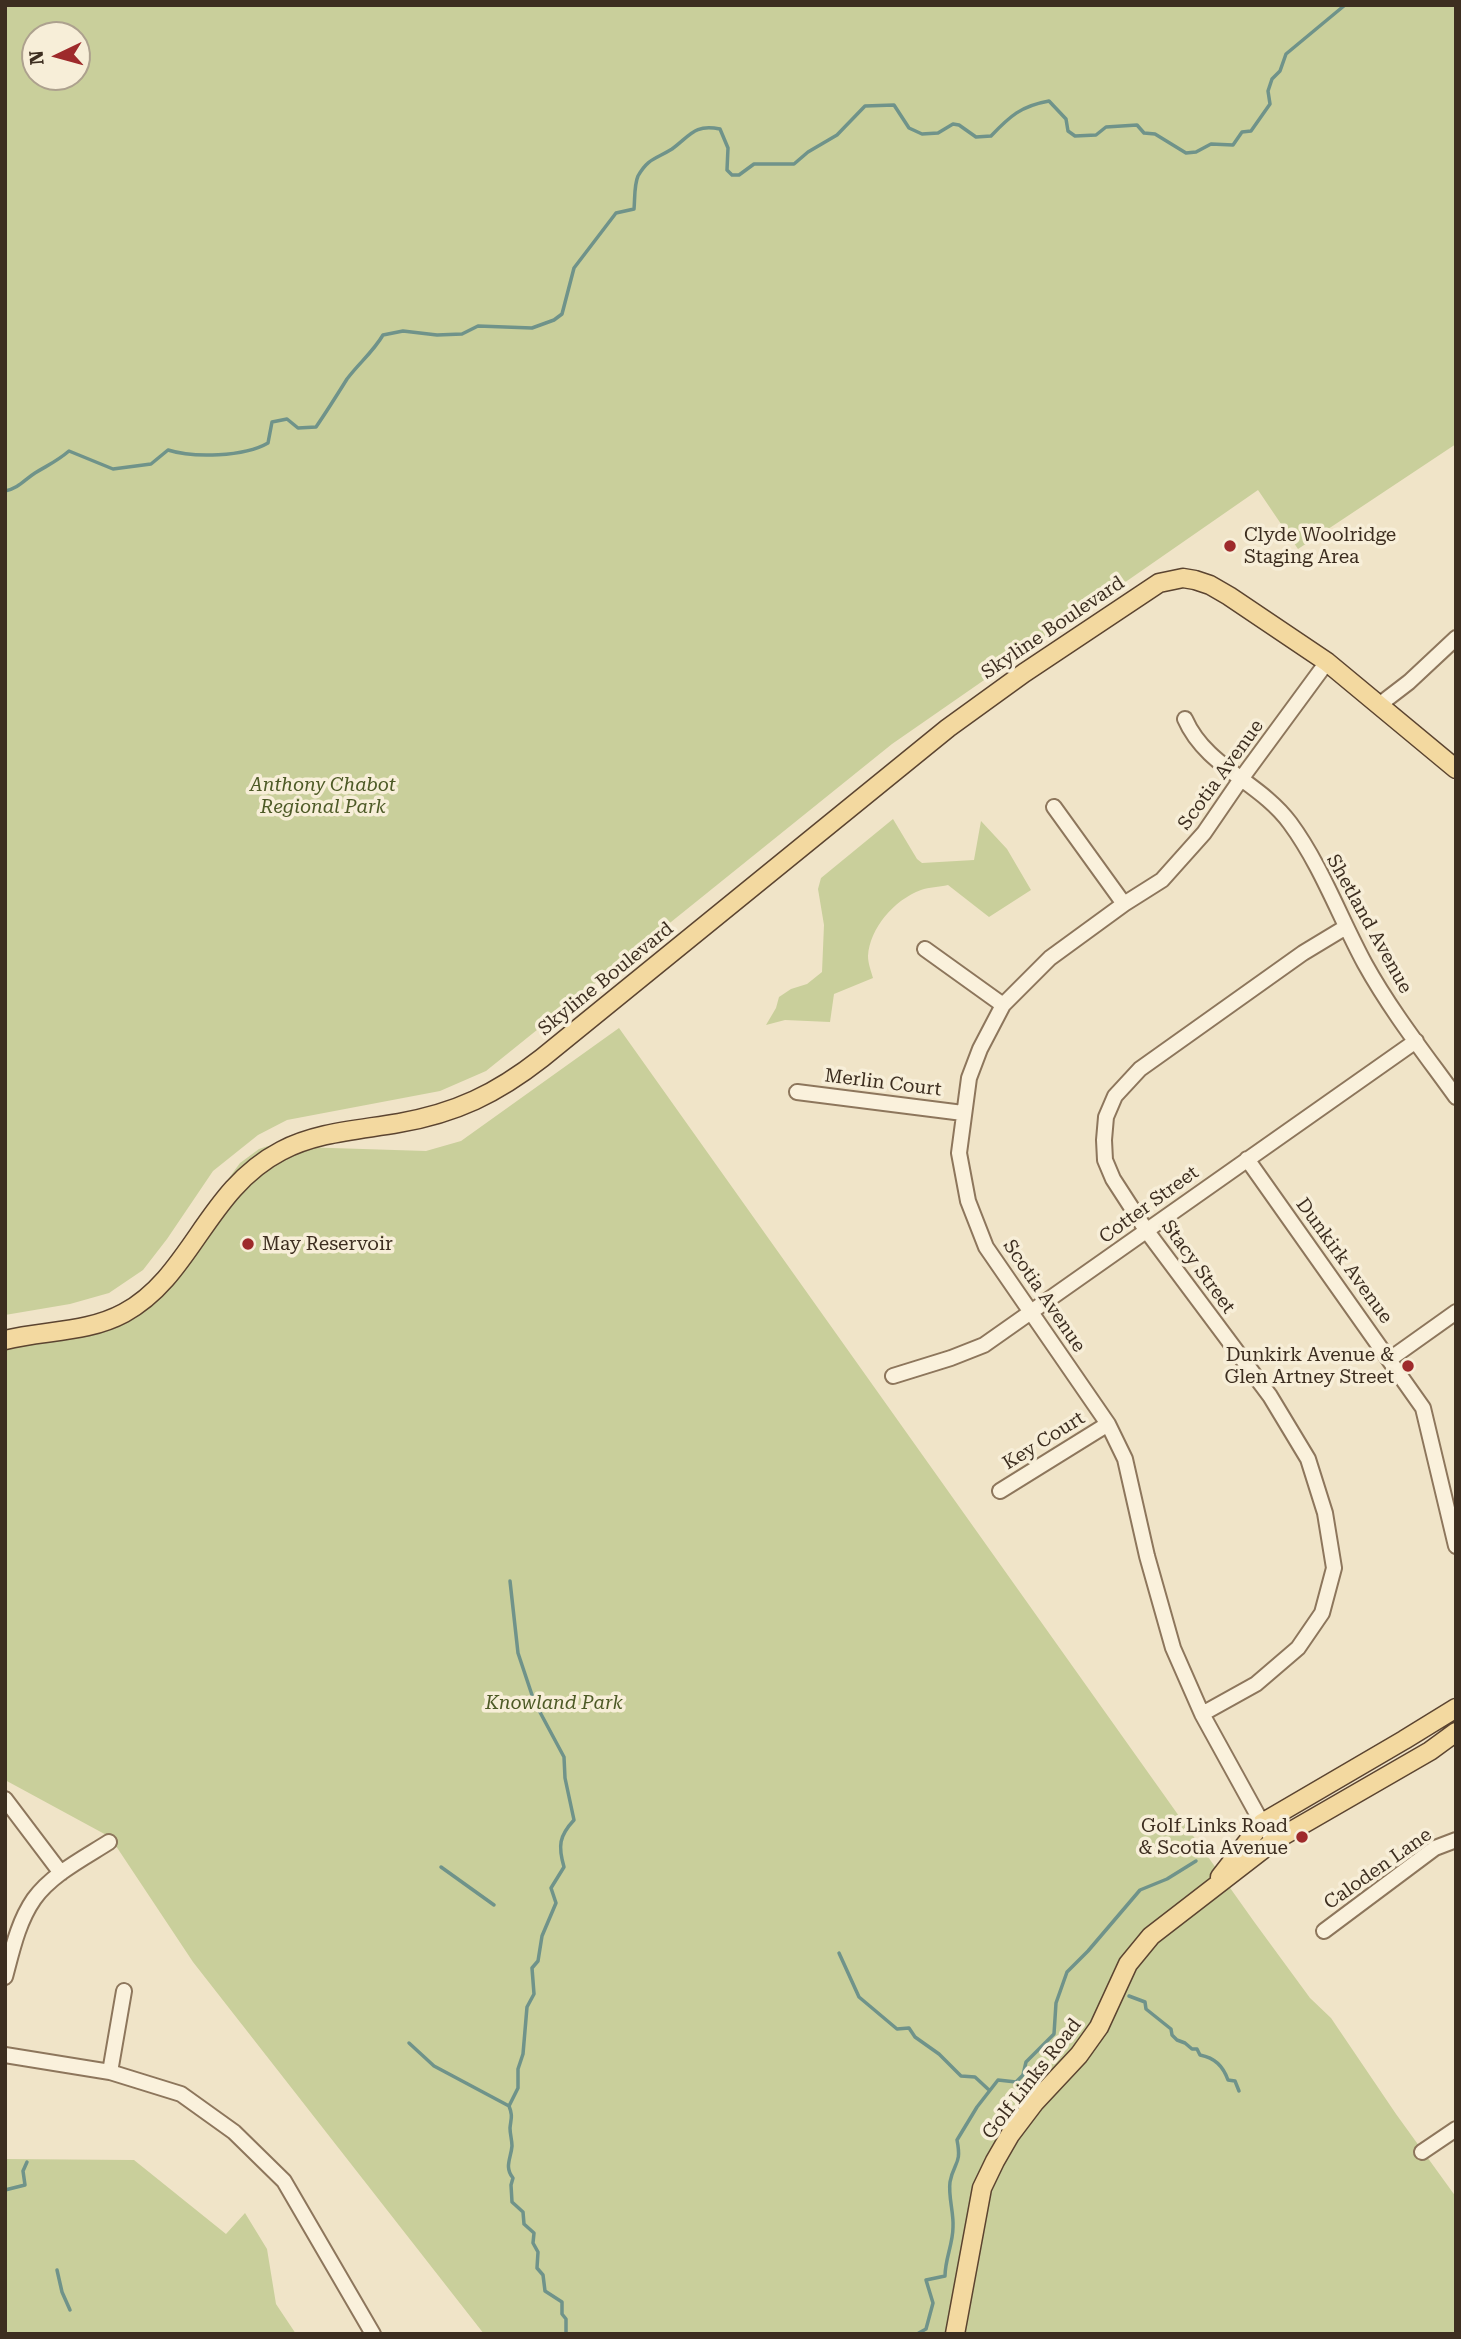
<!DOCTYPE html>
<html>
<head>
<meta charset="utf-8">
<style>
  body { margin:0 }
  #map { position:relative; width:1461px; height:2339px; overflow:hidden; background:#f0e4c8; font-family:"Roboto Serif",serif }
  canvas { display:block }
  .frame { position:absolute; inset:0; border:7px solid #3d2e20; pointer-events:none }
  .north { position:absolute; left:21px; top:21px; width:70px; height:70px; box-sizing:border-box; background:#f7eed8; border:2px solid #ada18e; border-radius:50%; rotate:265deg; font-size:19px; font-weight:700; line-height:28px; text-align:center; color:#3d2e20 }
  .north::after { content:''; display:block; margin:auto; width:24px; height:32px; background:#9e2a2b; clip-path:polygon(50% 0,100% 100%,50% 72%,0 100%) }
</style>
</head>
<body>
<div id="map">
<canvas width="1461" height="2339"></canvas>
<div class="frame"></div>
<div class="north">N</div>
</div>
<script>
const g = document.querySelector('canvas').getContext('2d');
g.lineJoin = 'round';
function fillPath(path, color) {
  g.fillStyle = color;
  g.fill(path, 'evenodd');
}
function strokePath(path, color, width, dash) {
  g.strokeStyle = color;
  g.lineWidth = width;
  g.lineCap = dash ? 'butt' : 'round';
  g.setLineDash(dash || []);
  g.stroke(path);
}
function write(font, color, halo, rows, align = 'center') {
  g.font = font + ' "Roboto Serif",serif';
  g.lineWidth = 7;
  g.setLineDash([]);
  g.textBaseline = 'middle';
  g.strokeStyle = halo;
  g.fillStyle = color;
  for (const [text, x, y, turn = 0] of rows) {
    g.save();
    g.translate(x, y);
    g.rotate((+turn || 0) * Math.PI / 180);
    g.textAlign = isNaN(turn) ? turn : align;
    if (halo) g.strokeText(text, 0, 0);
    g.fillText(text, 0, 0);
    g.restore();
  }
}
fillPath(new Path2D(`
  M5,5H1456V444L1298,549L1258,490L892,744L486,1071L440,1091L287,1120L258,1135L213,1171L167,1239L143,1270L109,1293L70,1304L5,1315ZM35,35H77V77H35Z
  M893,819L917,859L922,863L974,860L981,821L1007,849L1031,890L989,917L948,885C939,887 929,887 921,890C894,900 870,928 868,956C868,963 871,971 873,978L834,994L830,1022L785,1020L766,1025L776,1008L779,997L791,989L807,984L822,972L824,925L818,889L821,878Z
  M619,1028L1255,1923L1310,1998L1331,2018L1396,2114L1456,2197V2334H484L193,1962L110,1837L5,1780V1337L87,1324L148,1291L220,1200L229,1178L240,1163L259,1149L268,1146L426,1151L461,1141Z
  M5,2159L134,2160L226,2234L245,2213L267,2249L276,2304L296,2334H5Z`), '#c9cf9b');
strokePath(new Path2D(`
  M5,491C19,488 24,480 35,473C48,465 56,462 69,451L113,469L151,464L168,450C193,458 244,457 268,443L272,422L287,419L298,428L316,427C327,411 337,395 347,379C359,363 373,352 383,335L403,331L437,335L462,334L478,326L532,328L554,320L562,314L574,268L616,213L634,209C635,199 634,185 638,176C648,158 656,159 672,149C691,135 694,124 720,129L728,148L727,170L732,175H739L754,164H794L808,152L837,135L865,106L894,105L909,128L922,134L938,133L953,124L959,125L976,137L991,136C1010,116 1021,106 1049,101L1066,119L1068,131L1075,136L1096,135L1106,127L1137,125L1144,133L1155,134L1186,153L1196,152L1211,144L1233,145L1242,132L1251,131L1270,104L1268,91L1272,79L1280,71L1286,54L1345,5
  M441,1867L494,1905
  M839,1953L859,1997L897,2029L909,2028L915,2037L939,2054L961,2076L975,2077L989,2090
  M1129,1996L1145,2002L1146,2009L1171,2029L1172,2035L1177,2040L1185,2043L1192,2049H1197L1200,2055C1215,2058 1223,2066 1228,2080L1235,2081L1239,2091
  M409,2043L434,2066L509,2106
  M509,2106L518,2088V2069L523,2054L527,2007L534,1994L532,1968L538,1961L542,1936L556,1903L551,1888L564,1867C558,1846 559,1836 574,1820L565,1778L564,1757L534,1701L518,1653L510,1581
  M509,2106C513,2116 511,2118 510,2128C510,2134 512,2140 512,2146C511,2158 504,2167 513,2178L511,2185L512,2202L523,2212L524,2224L534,2233L533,2243L538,2252L537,2268L543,2275L545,2291L562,2302V2314L566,2319V2334
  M5,2190L25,2185L23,2171L27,2162
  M57,2270L62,2292L70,2310
  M917,2334L926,2329L933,2303L926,2280L945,2276C945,2259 953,2244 953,2227C954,2213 948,2196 950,2182C954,2161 962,2165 957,2140L977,2107L998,2080L1016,2082L1023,2075L1026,2062L1054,2034L1056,2003L1067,1972L1088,1951L1140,1890L1167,1879L1196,1861`), '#6f938a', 3.5);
const minor = new Path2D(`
  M1379,705L1409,682L1456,638
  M1185,719C1206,767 1260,782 1290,823C1321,865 1340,918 1365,964C1391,1011 1425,1054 1456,1097
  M1054,807L1124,904
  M925,949L1003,1005
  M797,1092L963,1113
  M1247,1159L1423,1408L1456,1546
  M1390,1359L1456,1312
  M893,1376L951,1358L984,1345L1416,1041
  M1000,1491L1108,1424
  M1202,1714L1256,1684L1298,1648L1322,1613L1334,1568L1325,1513L1308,1459L1270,1396L1146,1230L1113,1179L1105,1160L1104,1140L1106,1117L1115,1096L1140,1069L1303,953L1346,927
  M5,1799L61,1873
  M1274,1841L1262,1823L1202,1714L1173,1648L1147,1556L1125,1459L1108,1424L986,1247L968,1201L959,1153L969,1078L980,1049L1003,1005L1050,958L1124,904L1162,880L1204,833L1241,779L1327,662
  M1324,1931L1435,1848L1456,1840
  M5,1977C12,1951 18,1922 34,1899C52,1874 84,1858 109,1842
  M5,2055L110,2072L181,2094L234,2132L284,2181L373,2334
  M110,2072L124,1991
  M1422,2152L1456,2129`);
const major = new Path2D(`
  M5,1340C45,1330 87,1333 124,1313C192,1276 206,1190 281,1151C317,1132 359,1130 399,1123C456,1113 496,1094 542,1058L948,728L1024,673L1159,583L1183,578L1195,580L1210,585L1229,596L1327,662L1456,769
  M1220,1877L1262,1823L1404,1740L1456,1708
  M955,2334L982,2188L995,2161L1010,2135L1035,2102L1079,2055L1099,2027L1128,1964L1151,1936L1274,1841L1430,1751L1456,1732`);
strokePath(minor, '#8d765c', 18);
strokePath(major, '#5b4430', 21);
strokePath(minor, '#faf1dc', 14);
strokePath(major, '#f3d9a0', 18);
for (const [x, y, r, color] of [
  [1230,546,7,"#9e2a2b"],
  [248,1244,7,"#9e2a2b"],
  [1408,1366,7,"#9e2a2b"],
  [1302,1837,7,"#9e2a2b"]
]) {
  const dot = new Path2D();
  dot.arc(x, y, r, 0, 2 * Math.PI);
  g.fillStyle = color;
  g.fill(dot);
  strokePath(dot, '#f7eed8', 2.5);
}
write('19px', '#3d2e20', '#f7eed8', [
  ["Clyde Woolridge",1244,535],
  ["Staging Area",1244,557],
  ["May Reservoir",262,1244],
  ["Dunkirk Avenue &",1394,1355,"right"],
  ["Glen Artney Street",1394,1377,"right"],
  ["Golf Links Road",1288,1826,"right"],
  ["& Scotia Avenue",1288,1848,"right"]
], 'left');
write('19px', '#3d2e20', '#f7eed8', [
  ["Skyline Boulevard",1053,628,-34],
  ["Scotia Avenue",1221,775,-54],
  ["Shetland Avenue",1369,924,61],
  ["Skyline Boulevard",606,979,-39],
  ["Merlin Court",883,1083,7],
  ["Cotter Street",1149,1205,-36],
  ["Dunkirk Avenue",1344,1261,54],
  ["Stacy Street",1198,1267,54],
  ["Scotia Avenue",1044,1296,56],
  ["Key Court",1044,1441,-32],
  ["Caloden Lane",1378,1869,-35],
  ["Golf Links Road",1032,2079,-52]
]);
write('italic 19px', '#4d5a26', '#f7eed8', [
  ["Anthony Chabot",323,785],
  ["Regional Park",323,807],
  ["Knowland Park",554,1703]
]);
</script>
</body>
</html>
